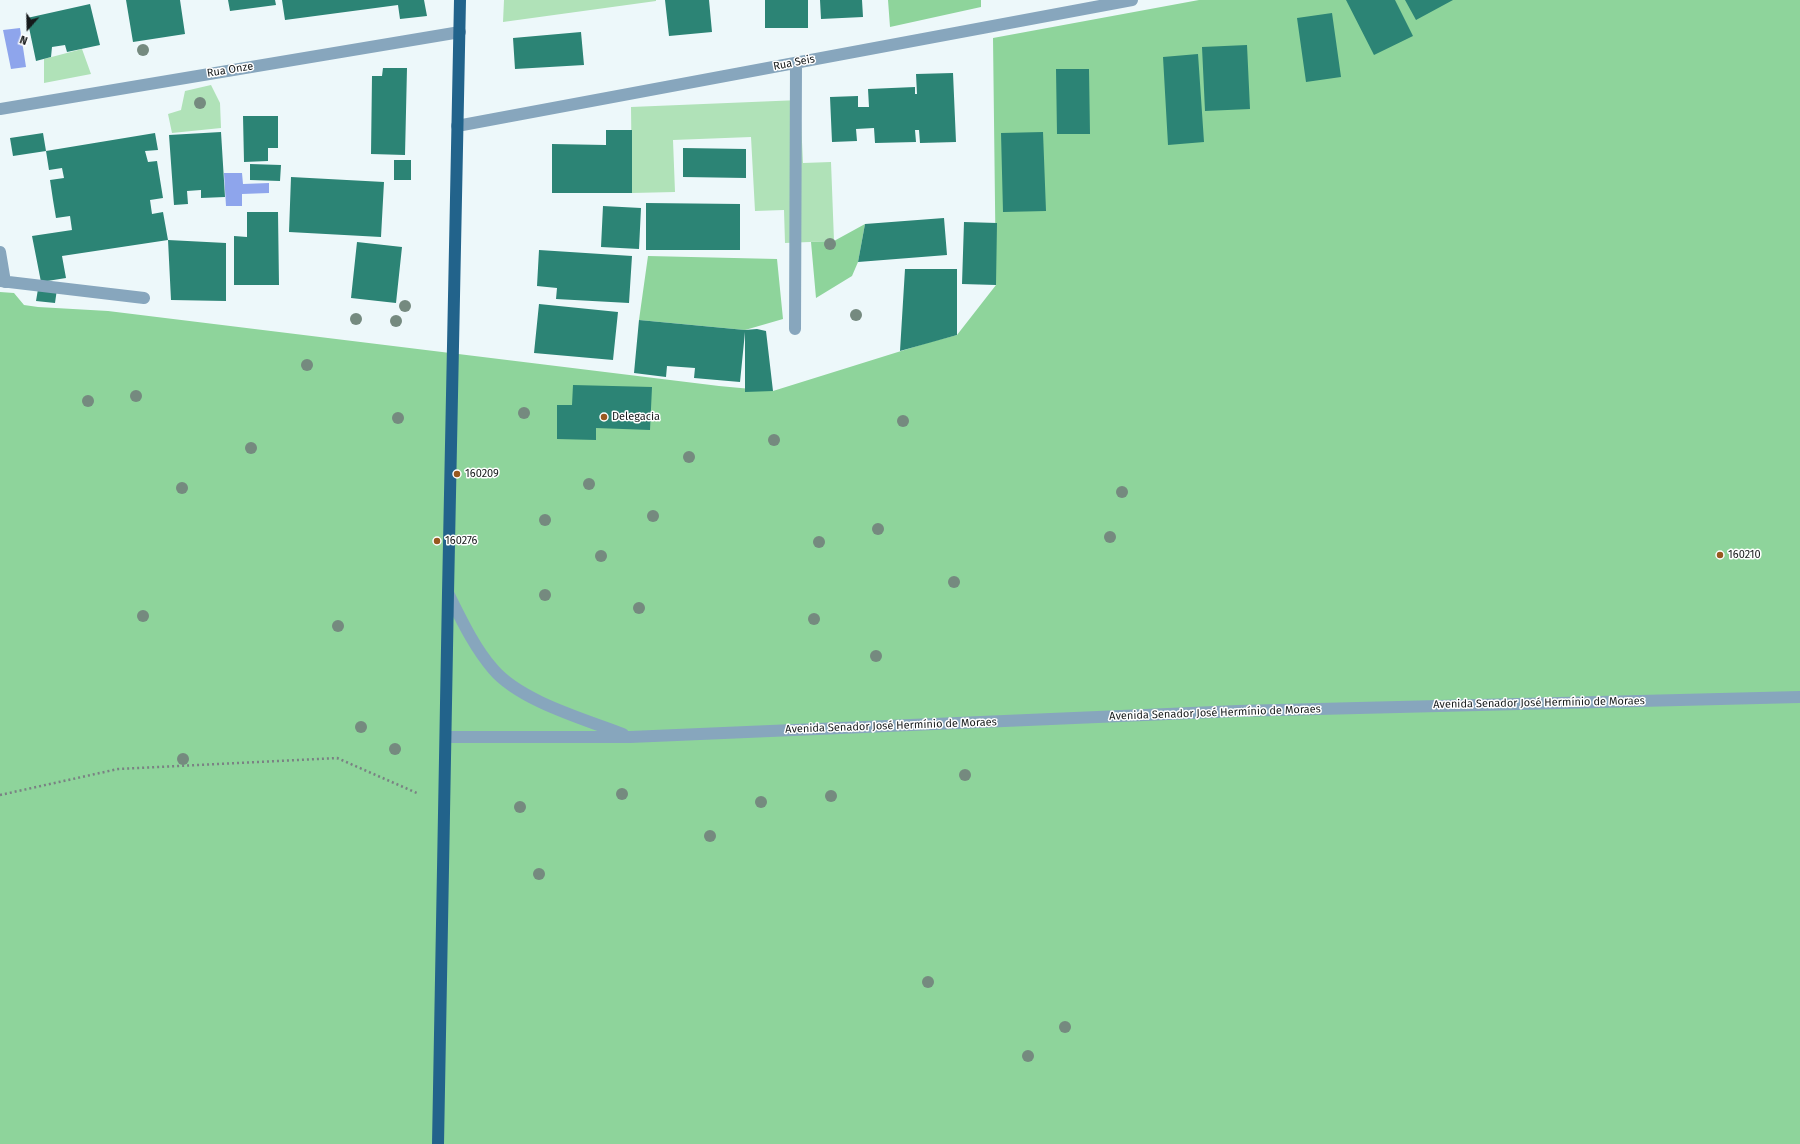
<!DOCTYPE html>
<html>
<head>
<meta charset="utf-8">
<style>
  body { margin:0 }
  #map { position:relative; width:1800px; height:1144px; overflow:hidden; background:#edf8fa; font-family:"Fira Sans",sans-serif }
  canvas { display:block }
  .north { position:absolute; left:8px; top:8px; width:40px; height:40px; -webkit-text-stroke:3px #fff; paint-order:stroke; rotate:200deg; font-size:11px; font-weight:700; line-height:16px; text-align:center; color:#161a1b }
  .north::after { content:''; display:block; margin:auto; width:14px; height:18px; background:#161a1b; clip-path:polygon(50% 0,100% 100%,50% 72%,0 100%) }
</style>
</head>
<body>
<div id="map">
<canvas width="1800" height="1144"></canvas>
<div class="north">N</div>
</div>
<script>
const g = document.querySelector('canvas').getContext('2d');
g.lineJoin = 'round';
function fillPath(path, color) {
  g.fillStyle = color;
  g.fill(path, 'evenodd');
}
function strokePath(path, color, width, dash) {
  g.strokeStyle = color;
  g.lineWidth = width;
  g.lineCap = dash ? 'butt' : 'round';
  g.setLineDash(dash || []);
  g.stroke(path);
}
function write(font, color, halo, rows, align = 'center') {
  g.font = font + ' "Fira Sans",sans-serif';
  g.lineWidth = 3;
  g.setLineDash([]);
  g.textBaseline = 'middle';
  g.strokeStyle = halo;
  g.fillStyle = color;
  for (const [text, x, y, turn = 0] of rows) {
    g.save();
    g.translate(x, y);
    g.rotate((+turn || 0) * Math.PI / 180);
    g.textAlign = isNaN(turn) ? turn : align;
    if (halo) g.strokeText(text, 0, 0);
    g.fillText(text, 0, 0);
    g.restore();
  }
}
fillPath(new Path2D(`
  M504,0H656V1L503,22Z
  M82,49L91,74L44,83V59Z
  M211,85L220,103L221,128L172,133L168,114L181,110L185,91Z
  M800,100L803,163L831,162L834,241L785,243L784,210L755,211L751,137L673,140L675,192L632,193L631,107Z`), '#b0e2b8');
fillPath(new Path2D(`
  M888,0H981V7L890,27Z
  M1199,0H1800V1144H0V292L14,293L24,305L38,307L108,311L719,386L773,391L930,342L957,335L996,285L993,38Z
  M865,224L858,262L852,276L816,298L811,242L834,241Z
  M648,256L777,259L783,319L745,330L639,320Z`), '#8ed49b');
fillPath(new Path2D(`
  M20,28L26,67L11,69L3,30Z
  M224,173H242L243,184L269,183V193L242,194V206H226Z`), '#8ea5ec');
fillPath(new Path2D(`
  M126,0H180L185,34L133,42Z
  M228,0H275L276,5L230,11Z
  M282,0H424L427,16L400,19L398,5L285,20Z
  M665,0H709L712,32L669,36Z
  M765,0H808V28H765Z
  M820,0H862L863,17L821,19Z
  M1346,0H1395L1413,36L1374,55Z
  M1405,0H1453L1416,20Z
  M90,4L100,45L67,52L65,45L52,47L51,57L36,61L27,18Z
  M1332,13L1341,77L1306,82L1297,18Z
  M581,32L584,65L515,69L513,38Z
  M1247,45L1250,109L1205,111L1202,47Z
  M1198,54L1204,142L1168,145L1163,57Z
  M383,68H407L405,155L371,154L372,76H382Z
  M1056,69H1089L1090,134H1057Z
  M953,73L956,142L920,143L919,130H915L916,142L875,143L874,128L856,129L857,141L832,142L830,97L858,96V107H869L868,89L915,87V94H917L916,74Z
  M243,116H278V148H268V161L244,162Z
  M606,130H632V193H552V144L606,145Z
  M221,132L225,197L201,198V190L187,191L188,204L174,205L169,135Z
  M1043,132L1046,211L1003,212L1001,133Z
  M43,133L46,151L155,133L158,150L145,151L148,162L157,161L163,198L150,200L152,214L163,212L168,240L62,256L66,278L41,282L32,236L72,230L70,216L56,218L53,200L50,180L64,178L62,168L49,170L46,151L13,156L10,138Z
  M683,148L746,149V178L683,177Z
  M394,160H411V180H394Z
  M250,164L281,165L280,181L250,180Z
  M291,177L384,182L381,237L289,232Z
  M646,203L740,204V250H646Z
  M603,206L641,208L639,249L601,247Z
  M247,212H278L279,285H234V236L247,237Z
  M944,218L947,255L858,262L865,224Z
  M964,222L997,223L996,285L962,284Z
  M168,240L226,243V301L171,300Z
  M357,242L402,247L396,303L351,298Z
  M539,250L632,256L629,303L556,299L557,288L537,286Z
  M905,269H957V335L900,351Z
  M38,289H57L55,303L36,301Z
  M539,304L618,312L613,360L534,353Z
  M639,320L745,330L757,329L766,331L773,391L745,392V332L740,382L694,378L695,368L667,366L666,377L634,373Z
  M573,385L652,387L650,430L596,428V440L557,439V405H572Z`), '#2c8475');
strokePath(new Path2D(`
  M0,795L118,769L337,758L417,793`), '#7a8183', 2.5, [2, 3]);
strokePath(new Path2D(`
  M0,109L460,32
  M457,126L1132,0
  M0,252L5,282
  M0,281L144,298
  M795,329L796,63
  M448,593C461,619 474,647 493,669C520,701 584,719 623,734
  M446,737H630L1238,711L1800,697`), '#87a6bd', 12);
strokePath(new Path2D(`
  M438,1144L448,593L460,0`), '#22638b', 12);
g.fillStyle = '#758a7f';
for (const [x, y] of [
  [143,50],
  [200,103],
  [830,244],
  [405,306],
  [856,315],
  [356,319],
  [396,321],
  [307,365],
  [136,396],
  [88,401],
  [524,413],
  [398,418],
  [903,421],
  [774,440],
  [251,448],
  [689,457],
  [589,484],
  [182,488],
  [1122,492],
  [653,516],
  [545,520],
  [878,529],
  [1110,537],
  [819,542],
  [601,556],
  [954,582],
  [545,595],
  [639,608],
  [143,616],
  [814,619],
  [338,626],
  [876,656],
  [361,727],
  [395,749],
  [183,759],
  [965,775],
  [622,794],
  [831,796],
  [761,802],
  [520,807],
  [710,836],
  [539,874],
  [928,982],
  [1065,1027],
  [1028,1056]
]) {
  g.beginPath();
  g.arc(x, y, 6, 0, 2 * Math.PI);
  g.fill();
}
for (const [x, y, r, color] of [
  [604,417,4,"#985920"],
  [457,474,4,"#985920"],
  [437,541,4,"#985920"],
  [1720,555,4,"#985920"]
]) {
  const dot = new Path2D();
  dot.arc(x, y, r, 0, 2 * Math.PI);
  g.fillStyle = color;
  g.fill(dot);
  strokePath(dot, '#fff', 1.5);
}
write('11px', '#161a1b', '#fff', [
  ["Rua Seis",794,63,-11],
  ["Rua Onze",230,70,-9],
  ["Avenida Senador José Hermínio de Moraes",1539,703,-1],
  ["Avenida Senador José Hermínio de Moraes",1215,713,-2],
  ["Avenida Senador José Hermínio de Moraes",891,726,-2]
]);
write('11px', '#161a1b', '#fff', [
  ["Delegacia",612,417],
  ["160209",465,474],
  ["160276",445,541],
  ["160210",1728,555]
], 'left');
</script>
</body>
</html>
